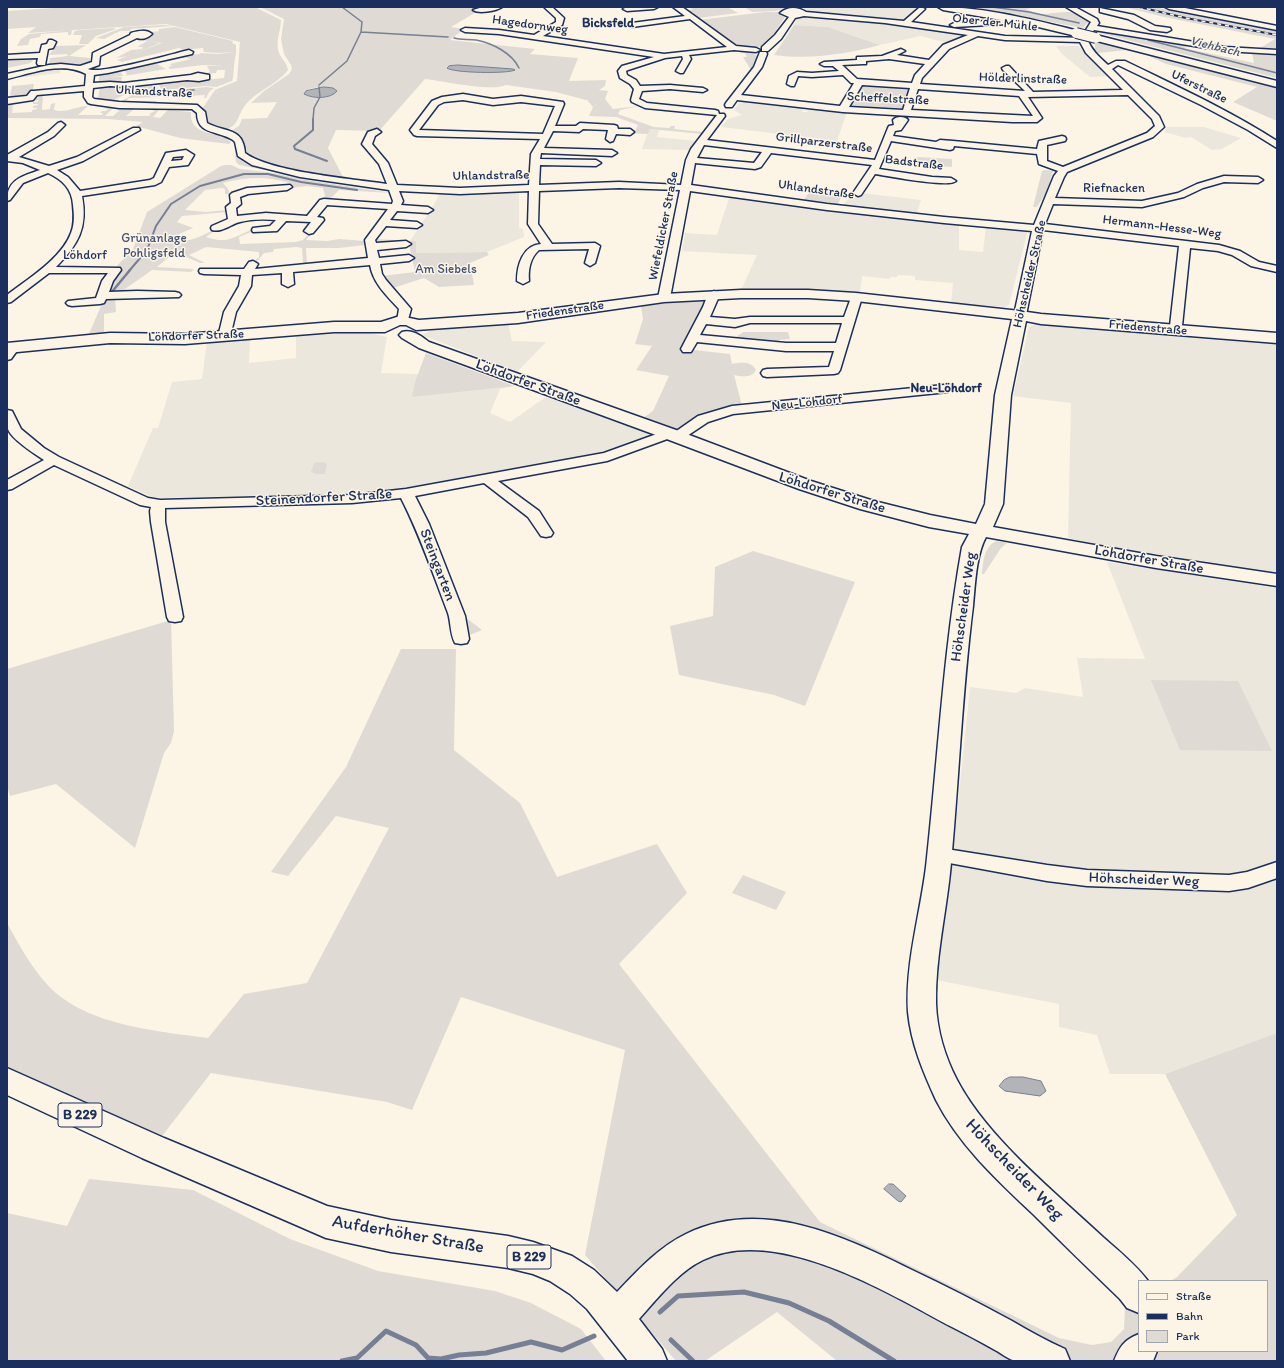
<!DOCTYPE html>
<html>
<head>
<meta charset="utf-8">
<style>
  body { margin:0 }
  #map { position:relative; width:1284px; height:1368px; overflow:hidden; background:#fcf5e5; font-family:Itim,sans-serif }
  canvas { display:block }
  .frame { position:absolute; inset:0; border:8px solid #1b2f5e; pointer-events:none }
  .legend { position:absolute; left:1138px; top:1280px; width:130px; height:72px; box-sizing:border-box; background:#fcf5e5; border:1px solid #a2a6af; margin:0; padding:5px 7px; list-style:none; font-size:12px; color:#1b2f5e }
  .legend li { display:flex; align-items:center; gap:8px; height:20px }
  .legend b { width:20px; border:1px solid #a2a6af }
</style>
</head>
<body>
<div id="map">
<canvas width="1284" height="1368"></canvas>
<div class="frame"></div>
<ul class="legend">
<li><b style="height:5px;background:#fcf5e5"></b>Straße</li>
<li><b style="height:5px;background:#1b2f5e"></b>Bahn</li>
<li><b style="height:11px;background:#dfdbd4"></b>Park</li>
</ul>
</div>
<script>
const g = document.querySelector('canvas').getContext('2d');
g.lineJoin = 'round';
function fillPath(path, color) {
  g.fillStyle = color;
  g.fill(path, 'evenodd');
}
function strokePath(path, color, width, dash) {
  g.strokeStyle = color;
  g.lineWidth = width;
  g.lineCap = dash ? 'butt' : 'round';
  g.setLineDash(dash || []);
  g.stroke(path);
}
function write(font, color, halo, rows, align = 'center') {
  g.font = font + ' Itim,sans-serif';
  g.lineWidth = 3;
  g.setLineDash([]);
  g.textBaseline = 'middle';
  g.strokeStyle = halo;
  g.fillStyle = color;
  for (const [text, x, y, turn = 0] of rows) {
    g.save();
    g.translate(x, y);
    g.rotate((+turn || 0) * Math.PI / 180);
    g.textAlign = isNaN(turn) ? turn : align;
    if (halo) g.strokeText(text, 0, 0);
    g.fillText(text, 0, 0);
    g.restore();
  }
}
fillPath(new Path2D(`
  M804,7H916L914,10L898,24L969,37L951,44L921,36L880,45L828,27L794,25L798,18L809,15V12L804,10Z
  M1056,46H1078L1111,76L1090,77L1062,54Z
  M60,69V73L16,78L35,71Z
  M741,100L804,107L802,112H807L810,108L847,112L837,141L721,127L728,119L742,115L734,110Z
  M1167,127H1204L1241,138L1222,149L1212,150L1191,137L1186,138L1164,132Z
  M649,129L659,130L657,137L696,141L690,150L642,149Z
  M853,192L921,200L916,215L843,206Z
  M440,193H519V228L523,229L524,237L487,252L416,253V241H410L432,208Z
  M730,195L821,208L820,211L959,224V250L983,252L986,226L1028,230L1009,305L1004,307L951,303L953,283L915,280V276L898,275L897,277H891L890,279L862,276L860,294L741,290L757,255L682,251L685,233L717,235Z
  M508,323L512,341L546,342L517,372L422,335L436,328Z
  M1037,323L1277,342V574L1250,573L1113,549L1068,538L1071,403L1013,396L1029,327Z
  M344,331L365,332L387,337L381,373L418,374L426,353L514,386L500,389L490,413L510,422L546,397L646,432L650,436L646,440L589,458L407,489L367,493L163,498L152,497L128,486L153,428H158L172,382L202,379L207,342L250,339L249,363L296,358V335Z
  M1107,562L1277,588V1033L1165,1074H1110L1097,1035L1059,1027V1004L936,980L953,853L970,687L1016,693L1025,688L1083,697L1077,658L1145,659Z`), '#ece7dc');
fillPath(new Path2D(`
  M69,7L231,8L255,7L281,20C281,30 276,39 278,50C280,58 287,62 288,70C278,84 254,92 244,107C237,117 238,127 224,130C208,126 207,124 202,109L215,90L237,81L240,42L166,24L28,33L36,27L7,29V11Z
  M260,7H467L473,8L478,11L451,27L464,29L450,40L535,49L530,54L578,58L569,81L606,80L605,86L599,90L608,91L605,99L613,109L640,106L620,110L618,114L654,127L669,128L671,126H675L674,129L703,132L702,134L650,129L648,134L629,133L630,131H635L638,125L616,117L589,116L593,107L587,100L582,99L556,92L506,85C493,92 442,81 425,79L379,131L336,130L328,148L344,179C312,173 275,171 247,154L243,139L229,132L239,126L242,119L267,118L277,102L251,103L264,91L289,74L292,69L291,65L284,54L281,39L284,19ZM449,66L513,69L454,71ZM319,87L333,88L325,97H310L304,92L309,89Z
  M690,7H727L738,13L699,18L689,10L693,9Z
  M744,7H791L776,11L752,12Z
  M972,7H1038L1026,9C1031,11 1036,14 1041,14C1058,14 1076,6 1089,22L1082,28Z
  M1125,7L1139,8L1138,9L1277,36V78L1096,32L1098,29L1189,45L1184,48L1254,63L1252,53L1275,39L1164,17Z
  M1141,7H1154L1277,31V34L1174,15Z
  M765,12H780L785,17L767,44L756,48L737,46L699,20Z
  M164,25L174,26L131,29L130,31H120L104,39L96,38L124,27Z
  M794,25L828,27L880,45C846,54 809,60 774,55Z
  M175,27L233,41L232,43L236,45V52L217,53L204,52L203,48L183,50L172,44L179,48L122,62L117,60L162,43L169,44L134,39L152,35V32L159,31V29Z
  M114,28L116,29L96,36L88,44H79L82,35H73L75,31L80,30Z
  M72,30L71,35H68V32L41,34L40,37L30,39L28,45L17,46L21,39L29,34Z
  M1095,39L1277,88V121L1233,102L1257,87L1166,64L1144,54L1127,50L1098,53L1095,49Z
  M147,41L160,43L128,56L116,58L131,50L142,49L143,47H137Z
  M86,45L69,56L90,58V62H94L92,63H89L83,66L71,64L49,65L50,58L68,56L67,54L49,55L56,46Z
  M738,49L749,51L757,56L755,65L751,70L743,57H747L745,53H741Z
  M236,52L234,66H225H234L233,78H228H233L232,81L216,87L205,86L164,90L165,94H160L159,97L129,98L126,101H157L155,103L121,101L131,96L128,95L129,94L162,91L157,81H192L224,78L225,70H217L216,73L207,74L206,73L210,72L207,66H224L203,65L170,69L168,67L172,66L170,64L191,59C180,54 167,66 156,60L190,53L191,55L200,54V53L217,54Z
  M34,56L31,63L7,68V58Z
  M153,62L166,69L124,76L127,75L124,69Z
  M117,70L120,71L123,76L111,77H122L121,83H118L119,82L99,83V73L117,71Z
  M155,83L159,90L125,93L127,92L124,86Z
  M34,84L32,95L10,97L12,86Z
  M861,84L912,87L906,96L902,110L848,108Z
  M108,86L120,88L122,94H126L112,101L98,98L100,87Z
  M206,87L214,88L209,92L206,98H204L205,95L173,97L175,94H167L166,91Z
  M36,95H43L42,110L50,109L51,104L55,103L54,110C66,114 80,104 94,106H88L78,115H102L103,113H100L102,111H106L108,109H105L107,108H113L105,116H113L121,109H134L126,116H149L151,114H149L155,111L151,110L160,109L153,117L160,118L168,110L191,112C189,137 217,130 231,142L229,144L180,138L136,126L143,122L108,119L7,118V106L15,103L13,104L12,113L32,112V110L37,109V108H33V106L38,105V104H33V102H38V100L34,101V99L38,98L39,97H34Z
  M234,140H235C237,152 238,158 249,163L375,187L301,177L239,165L236,162Z
  M917,157L952,159V167L917,165Z
  M225,165H231L240,169L274,173L301,179L391,193L339,190L329,200H326L323,188L307,186L291,188L290,183C265,176 248,177 223,183L228,189L230,194H225V189L222,188L205,190L185,210L205,212L227,210L228,212L182,216L177,222L193,228L170,238C188,244 196,238 212,231H214L206,237C227,244 232,238 251,230V232L239,237L240,244L296,242L303,240L310,232L312,233L306,240L327,241L339,239L364,241L365,245L339,248H306L307,263H303L302,248L296,247L274,249L273,252L264,253L255,264H251L259,257V252L206,247L189,255L205,263H200L186,257L170,256L157,267L194,269L191,272L152,270L118,294L109,295L106,289L121,269L115,268L133,249L147,212L221,166Z
  M1045,170L1053,171L1047,191L1037,207H1033L1042,171Z
  M811,189L843,193L838,204L804,200Z
  M374,239L416,241V253L487,252L489,255L470,263L474,285L439,287L424,278L393,288L382,276L415,272L409,244L376,246Z
  M115,297L116,312L104,314V334L88,336L104,299Z
  M698,300H707L704,306L702,307L704,310L685,349L730,354L732,364C740,362 752,361 756,370C752,378 742,377 734,375L742,406L678,432L643,418L653,411L669,376L636,370L652,346L635,344L643,319L641,306Z
  M743,332H788L790,339L779,340V342H775V344L736,341L737,336Z
  M426,353L514,386L412,397L415,382Z
  M324,462L327,464L325,474H316L311,472L314,463Z
  M997,541L1007,543L1001,548L984,574H982C983,562 984,546 997,541Z
  M753,551L855,582L805,706L774,695L679,675L670,626L713,616L715,567Z
  M465,617L482,630L465,637Z
  M171,620L174,731L171,743L164,753L135,848L56,784L10,796L7,786V669Z
  M401,649H456L454,750L520,803L557,877L657,844L687,893L619,964L820,1222L1059,1338L1092,1345L1111,1342L1124,1329L1125,1305L1139,1297V1351H1267V1281H1170L1177,1277L1237,1215L1165,1074L1277,1033V1361H837L777,1312L705,1361H676L585,1255L625,1050L461,997L412,1110L387,1102L211,1073L162,1136L7,1070V923C18,943 30,965 45,982C81,1025 156,1031 208,1038L244,994L307,983L389,828L336,816L288,876L271,872L346,767Z
  M1151,680L1238,681L1272,751L1180,750Z
  M743,875L786,892L776,910L732,893Z
  M89,1179L193,1190L290,1239L378,1271L495,1291L531,1303L581,1329L606,1361H7V1213L67,1226Z`), '#dfdbd4');
const water = new Path2D(`
  M458,65L513,69L515,70C507,74 453,73 447,68L449,66Z
  M324,87L333,88L337,91C331,99 313,99 304,94L306,91Z
  M1010,1077H1023L1041,1081L1046,1091L1040,1096L1005,1091L999,1086L1004,1080Z
  M889,1184H893L906,1196L901,1202L898,1201L884,1189Z`);
fillPath(water, '#b2b4b8');
strokePath(water, '#767f94', 1);
strokePath(new Path2D(`
  M992,7L1029,12L1079,23
  M361,32L448,37
  M454,38C461,40 468,39 476,40C492,43 512,53 519,68
  M1148,40L1277,73
  M319,85L347,61L361,32L362,22L342,7
  M147,93L194,90
  M313,120L314,108L320,97L319,87`), '#767f94', 1.5);
strokePath(new Path2D(`
  M313,119V130L294,146L295,149L327,161
  M129,271L147,250L156,226L171,204L200,186L244,174H268L301,182L357,190`), '#767f94', 2);
strokePath(new Path2D(`
  M111,293L130,270`), '#767f94', 2.5);
strokePath(new Path2D(`
  M660,1312L678,1296L744,1292L789,1303L829,1321L894,1361
  M671,1340L693,1361
  M342,1361L357,1358L386,1331L416,1345L428,1358L441,1359L459,1355L486,1353L531,1342L562,1350L594,1336`), '#767f94', 5);
const minor = new Path2D(`
  M483,7H502C496,11 479,14 473,10Z
  M544,7H552L564,18L562,25L543,36L664,54L727,47L690,19L632,27L628,25L632,23L685,16L673,7H682L736,46L756,48L760,50L756,52L734,50L689,55L691,59L683,73H680L676,71L683,59L682,56L665,58L628,70L626,71L627,75L636,80L640,86L670,85L703,88L707,90L703,92L670,89L642,91L639,99L647,103L715,110L718,111L719,114H724L725,116L707,140L875,160L888,128L889,126L894,125L893,120C896,116 905,116 908,120L901,130L895,131L893,136L936,142L940,140L953,141L1037,149L1039,141L1062,136L1065,137L1066,139L1065,141L1047,145V161L1063,167L1147,133L1155,126L1152,119L1128,95L1028,97L1042,118L1037,122H1012L843,112L737,100L732,107H726L725,105L726,103L754,67L760,52H766L767,54L762,67L741,95L840,106L854,83H851L843,75L812,77L798,76L794,86H791L787,84L789,76L797,72L812,73L839,71L833,66H824L820,64L824,62L857,60V57H860L882,56L901,49L905,51L897,55L929,60L943,45L968,35L885,23L804,16L795,18L781,39L768,51H762V47L775,35L789,17L780,13C788,6 798,7 806,12L904,21L919,8L921,7L925,9L911,22L1005,36L1087,38C1091,50 1099,57 1108,65L1116,61H1125C1176,86 1229,110 1277,141V148L1248,130L1201,105L1118,65L1112,69L1159,116L1164,127L1153,137L1067,172L1064,177L1055,198L1142,201L1178,193L1197,184L1224,176L1258,177L1263,180L1258,183L1224,182L1203,188L1184,197L1142,207L1053,204L1045,224L1219,245L1240,251L1259,262L1277,266V272L1251,266L1232,255L1218,251L1190,248L1182,326L1180,328H1172L1170,326L1179,246L1043,230L1026,315L1024,317H1016L1014,315L1032,231L944,223L827,210L690,191L670,298L668,300H660L658,298L680,190L619,188L539,191L538,224L552,244L595,243L600,246L595,263L590,266L585,263L589,249L539,250C530,258 528,270 529,281L523,284L517,281C517,265 523,245 541,244L528,224L529,191L460,194L399,191L403,201L401,205L428,207L433,210L428,213L397,211L390,220L417,222L422,225L417,228L386,226L375,240L376,243L406,241L411,244L406,247L377,250L379,258L409,255L414,258L409,261L380,264L382,274L386,280L411,309L407,323H399L397,321L399,309C387,296 373,283 370,265L293,272L294,284L288,287L282,284V273L252,275L251,286L236,312L230,337L228,340H220L218,337L224,312L239,286L241,275L204,274L200,273L199,271L200,269H244L249,262L253,261L258,264L255,269L368,258L365,240L388,209L327,205L317,217L323,218L324,220L313,233L309,234L304,231L311,222L286,221L277,231L253,232L252,230L253,228L270,226L276,220C265,219 251,219 240,222C231,224 222,233 212,230L211,228L212,226L228,219L226,207L231,203L230,195L232,193L247,188L290,185L292,187L287,190L248,194L240,197L241,204L236,208L237,216L266,213L307,216L320,200L324,199L392,204L393,201L389,190L300,177L252,165L238,156L235,142L233,140C217,130 197,135 197,113L192,109L119,108L91,104L88,103L84,97V91L37,95L33,100L7,104V98L27,96L31,91H34L85,86L86,74C62,61 32,73 7,79V74L49,65L61,64L80,66L92,62L93,53L130,35L131,33C138,31 146,29 152,34C148,38 142,40 137,38L100,56L99,65L88,69C99,75 172,54 189,50L193,52L192,54L108,73L94,75L93,83L110,82L124,83L191,75L198,73L209,75V79L199,81L187,80L124,87L110,86L93,88L92,97L94,99L119,102L197,105L205,112L207,123C226,133 243,127 245,153C270,172 353,179 387,184L379,164L362,144L368,132L377,129L381,132L375,136L372,144L388,163L397,185L460,188L529,185L531,154L540,139L417,136L414,135L410,130L432,101L442,97L463,94L493,99L521,96L563,102L564,104L555,126H576L580,123L614,125L617,126L618,129H630L634,132L630,135L616,134L613,141L610,142L606,139L608,130L583,129L579,132L553,131L544,148L612,150L617,153L612,156L541,153L540,159L596,160L601,163L596,166L540,165L539,185L619,182L681,185L686,160L691,149L717,115L645,108L632,102L631,100L634,89L630,84L620,78L618,71L622,66L654,57L499,34L465,32L461,30L465,28L499,30L534,35L556,22V18ZM978,36L1005,40L1080,42L1086,53L1123,90L1033,92L1009,66H1006L1002,68L1003,70L1025,91L920,84L922,78L949,49ZM889,59L925,64L915,75L912,83L857,79L842,65L863,64H866V61ZM862,85L910,88L903,110L849,107ZM918,89L1019,96L1033,116L911,110ZM463,100L493,105L521,102L555,106L543,134L419,130L438,105L444,102ZM891,141L950,150L953,149L954,146L1037,154L1039,164L1058,171L1054,176L1034,225L944,217L827,204L691,185L695,163L755,169L761,167L771,153L872,165L853,193L858,196L861,195L875,174C888,176 949,188 956,181L951,178L932,177L879,169ZM704,145L762,152L754,163L697,158Z
  M627,7H658L654,9L627,11L623,9Z
  M1066,7H1075L1097,19L1099,23L1097,26L1225,47L1277,50V54L1225,51L1094,30L1091,35H1088L1084,33L1091,22Z
  M1165,7H1180L1277,26V30L1169,9Z
  M1100,8L1134,15L1155,26L1170,28L1171,30L1167,32L1150,30L1128,19L1100,12Z
  M1004,20L1008,22L1007,24L954,27L950,25L954,23Z
  M49,40H52L56,42L53,48L48,49L45,65H38L37,63L38,58L7,59V55L40,53L42,45L47,44Z
  M61,122L65,125L54,136L19,157L49,166L77,157L133,128H139L140,130L83,161L57,170L68,177L80,191L150,180L154,178L166,153L186,150L194,155L188,165L169,167L161,182L155,185L82,196C88,228 78,245 56,267L120,268L121,270L113,281L109,292L137,291L175,292L179,293L181,295L179,297L106,299L104,303L100,304L72,306L68,305L66,303L68,301L96,298L102,281L108,273H49L11,302L7,303V295C28,279 62,258 71,233C75,224 74,214 73,205C72,189 63,180 48,173L23,183L10,200L7,201C7,179 23,176 40,170L23,163L7,161V155L48,132L58,123ZM184,156L182,160L171,161L173,157Z
  M714,291L720,294L710,317L735,319L750,317H844L852,295H860L862,297L840,370L838,373L834,374L767,377L763,376L761,373L763,370L767,369L829,367L834,351H786L697,342L691,352H683L681,349L703,307L708,294ZM750,323H842L836,343H786L700,335L706,324L735,327Z
  M13,344L17,345L19,348L11,359L7,360V348Z
  M944,385L948,386L950,389L948,392L733,414L708,422L681,440L676,441L670,438L607,461L498,481L539,511L553,533L551,536L546,537L541,536L528,517L484,483L415,496L429,524L465,616L469,639L467,643L461,644L455,643C450,634 451,622 448,613C433,574 420,535 401,498L352,503L165,508V522L183,617L181,621L175,622L169,621L167,617L151,522L150,511L151,507L140,505L54,465L12,489L7,490V480L44,460C35,454 11,439 8,429C6,424 7,416 7,410L12,411L21,429L44,448L59,457L148,498L160,500L352,495L406,489L604,453L665,431L670,430L675,432L698,416L732,406Z
  M940,848L1047,865L1087,870L1229,875L1247,872L1277,862V878L1248,888L1229,891L1087,886L1047,881L933,860L930,855L933,850Z`);
const major = new Path2D(`
  M741,290H808L856,293L1020,311L1041,314L1277,333V343L1041,324L1026,321L1011,395L1003,504L993,527L1156,556L1277,574V586L1156,568L986,537C976,555 975,586 973,606C962,692 959,778 951,863C947,910 935,957 936,1004C937,1030 945,1057 957,1080C987,1138 1056,1193 1104,1238C1119,1251 1136,1265 1148,1281H1139V1313L1127,1308L1120,1299C1091,1271 1062,1243 1033,1214C997,1180 959,1145 936,1100C923,1072 911,1043 908,1012C905,964 920,915 926,867C938,760 943,653 962,547L969,534L929,527L860,509L799,489L664,438L419,348L402,338L399,335L402,332C412,329 421,336 429,342L676,430L811,481L874,501L930,515L976,524L985,504L995,395L1012,319L856,301L808,298H741L664,302L518,323L416,330L406,325H400L385,332H334L185,344L110,343L7,353V343L110,333L185,334L334,322H381L400,316L419,320L518,313L664,294Z
  M7,1068L164,1138L327,1206L391,1220L508,1236L533,1242L572,1256L594,1270L617,1292C637,1271 659,1247 686,1234C762,1197 843,1236 912,1270C946,1286 979,1303 1012,1321C1029,1331 1047,1341 1065,1349L1070,1361C1054,1361 1032,1364 1016,1361C1009,1360 1001,1353 995,1350C981,1342 966,1334 952,1327C888,1293 776,1224 703,1260C678,1272 658,1298 639,1319L662,1349L667,1361H628L587,1309L570,1294L550,1281L533,1274L508,1268L391,1252L326,1238L142,1158L7,1095Z
  M1139,1334V1351H1157L1153,1361H1114C1120,1346 1124,1340 1139,1334Z`);
const highway = new Path2D(`
  M938,7C986,7 1034,20 1079,31L1081,33L1076,36L1030,25L943,10Z
  M1096,35L1277,81V87L1093,40L1091,38L1093,36Z`);
strokePath(minor, '#1b2f5e', 3);
strokePath(major, '#1b2f5e', 3);
strokePath(highway, '#1b2f5e', 3);
fillPath(minor, '#fcf5e5');
fillPath(major, '#fcf5e5');
fillPath(highway, '#fcf5e5');
const rail = new Path2D(`
  M1139,7L1186,18L1277,35`);
strokePath(rail, '#1b2f5e', 2);
strokePath(rail, '#fcf5e5', 1.5, [4]);
const highwayBridge = new Path2D(`
  M1076,33L1096,38`);
strokePath(highwayBridge, '#1b2f5e', 12, []);
strokePath(highwayBridge, '#fcf5e5', 10);
write('13px', '#1b2f5e', '#fcf5e5', [
  ["Ober der Mühle",995,23,6],
  ["Hagedornweg",530,25,8],
  ["Hölderlinstraße",1023,79,2],
  ["Uferstraße",1199,87,26],
  ["Uhlandstraße",154,92,3],
  ["Scheffelstraße",888,99,3],
  ["Grillparzerstraße",824,143,7],
  ["Badstraße",914,163,7],
  ["Uhlandstraße",491,176,-1],
  ["Riefnacken",1114,189],
  ["Uhlandstraße",816,190,8],
  ["Wiefeldicker Straße",664,226,-79],
  ["Hermann-Hesse-Weg",1162,227,7],
  ["Löhdorf",85,256],
  ["Höhscheider Straße",1030,274,-77],
  ["Friedenstraße",565,311,-8],
  ["Friedenstraße",1148,328,5],
  ["Löhdorfer Straße",196,336,-2],
  ["Neu-Löhdorf",807,403,-6]
]);
write('bold 13px', '#1b2f5e', '#fcf5e5', [
  ["Bicksfeld",608,24],
  ["Neu-Löhdorf",946,389]
]);
write('italic 13px', '#485779', '#fcf5e5', [
  ["Viehbach",1215,47,14]
]);
write('13px', '#425176', '#fcf5e5', [
  ["Grünanlage",154,239],
  ["Pohligsfeld",154,254],
  ["Am Siebels",446,270]
]);
for (const [x, y, w] of [
  [80,1115,44],
  [529,1257,44]
]) {
  const box = new Path2D();
  box.roundRect(x - w / 2, y - 12, w, 24, 3);
  g.fillStyle = '#fcf5e5';
  g.fill(box);
  strokePath(box, '#1b2f5e', 1);
}
write('bold 14px', '#1b2f5e', null, [
  ["B 229",80,1115],
  ["B 229",529,1257]
]);
write('15px', '#1b2f5e', '#fcf5e5', [
  ["Löhdorfer Straße",528,383,20],
  ["Löhdorfer Straße",832,493,17],
  ["Steinendorfer Straße",324,498,-3],
  ["Löhdorfer Straße",1149,560,10],
  ["Steingarten",437,565,69],
  ["Höhscheider Weg",964,607,-82],
  ["Höhscheider Weg",1144,880,2]
]);
write('18px', '#1b2f5e', '#fcf5e5', [
  ["Höhscheider Weg",1014,1170,46],
  ["Aufderhöher Straße",408,1235,10]
]);
</script>
</body>
</html>
